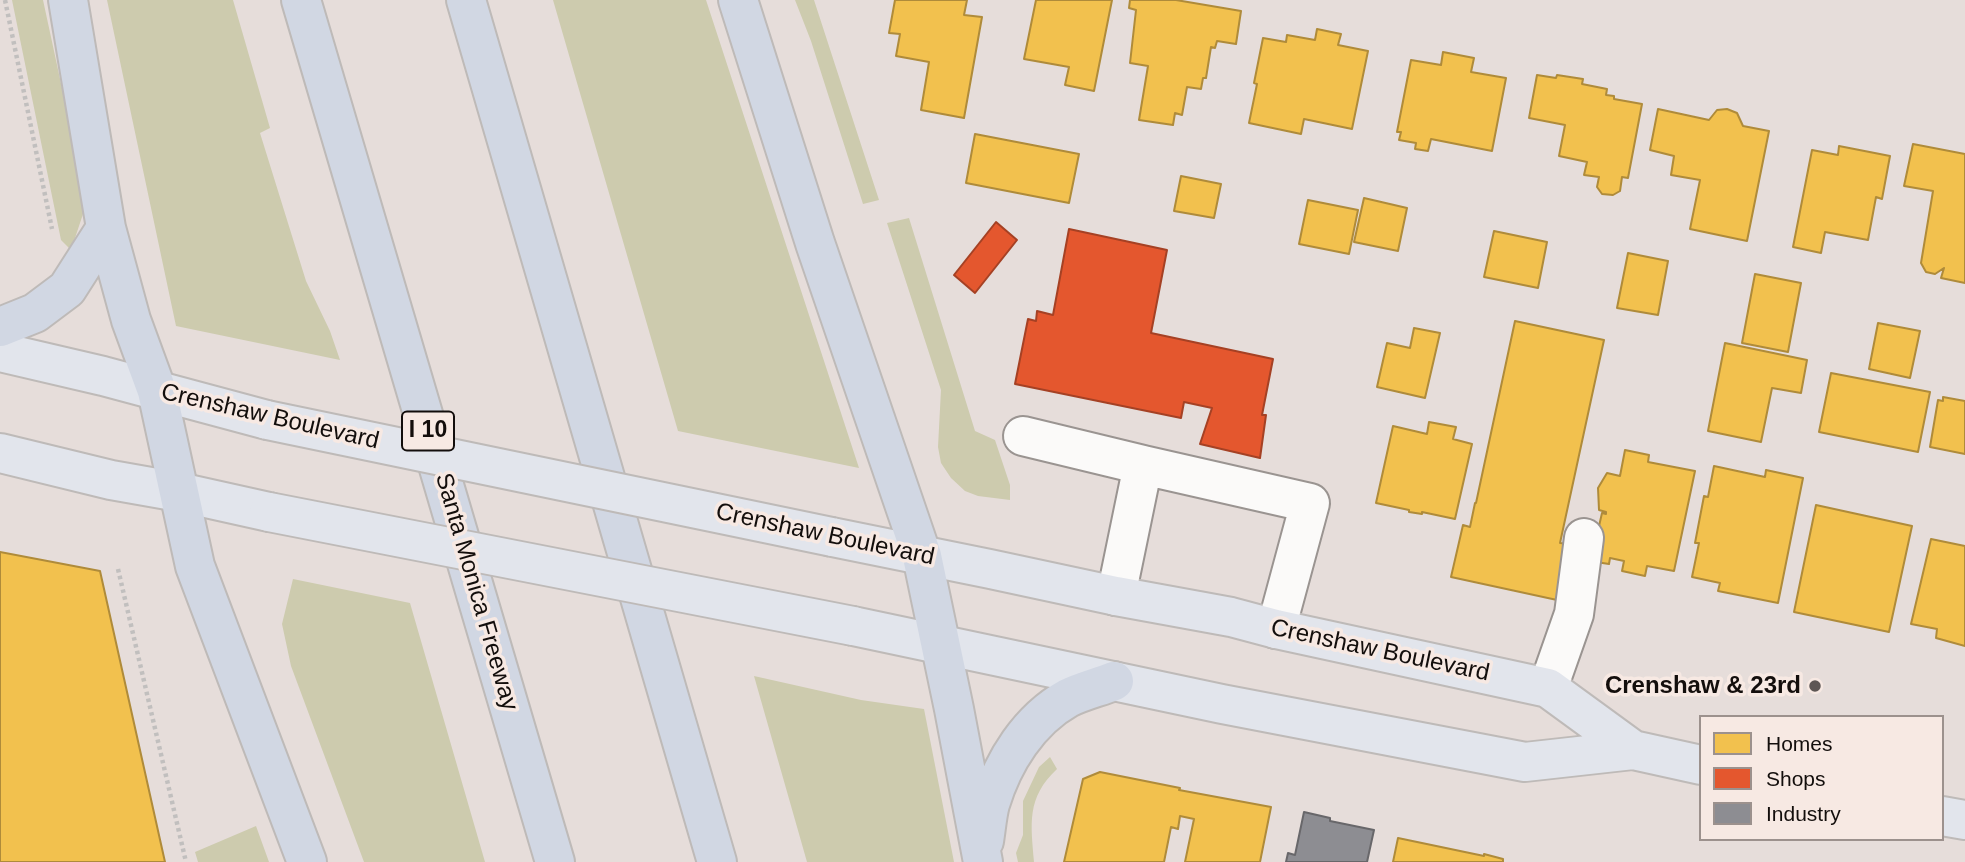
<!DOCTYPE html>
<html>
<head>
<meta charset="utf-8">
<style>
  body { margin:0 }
  #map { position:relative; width:1965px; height:862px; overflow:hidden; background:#e6ddda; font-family:Helvetica,sans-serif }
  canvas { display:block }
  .legend { position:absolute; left:1699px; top:715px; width:245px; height:126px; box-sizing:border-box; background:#f7e9e3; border:2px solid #9c918d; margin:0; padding:9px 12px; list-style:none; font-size:21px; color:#130e0c }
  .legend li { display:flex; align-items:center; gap:14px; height:35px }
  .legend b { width:35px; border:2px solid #9c918d }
</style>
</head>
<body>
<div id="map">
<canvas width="1965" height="862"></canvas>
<ul class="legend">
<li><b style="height:19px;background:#f2c14e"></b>Homes</li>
<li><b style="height:19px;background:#e4572e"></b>Shops</li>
<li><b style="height:19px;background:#8d8d92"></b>Industry</li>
</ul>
</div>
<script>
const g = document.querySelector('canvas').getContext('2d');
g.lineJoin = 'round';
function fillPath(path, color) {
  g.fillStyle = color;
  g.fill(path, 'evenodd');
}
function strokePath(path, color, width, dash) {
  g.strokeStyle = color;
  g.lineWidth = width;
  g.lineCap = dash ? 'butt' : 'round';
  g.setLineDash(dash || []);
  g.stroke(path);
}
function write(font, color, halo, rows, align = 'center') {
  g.font = font + ' Helvetica,sans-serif';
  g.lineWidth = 7;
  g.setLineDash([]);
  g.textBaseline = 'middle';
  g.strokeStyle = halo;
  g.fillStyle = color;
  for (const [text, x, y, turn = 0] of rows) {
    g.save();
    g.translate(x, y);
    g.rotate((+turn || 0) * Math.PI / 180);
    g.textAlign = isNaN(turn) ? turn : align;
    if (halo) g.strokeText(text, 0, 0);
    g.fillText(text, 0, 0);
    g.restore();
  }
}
fillPath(new Path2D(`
  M12,0H43L82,181L84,211L71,250L61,240Z
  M107,0H233L270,128L260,133L306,281L330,331L340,360L176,326Z
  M553,0H706L859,468L678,431Z
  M795,0H814L879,200L863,204L811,41Z
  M909,218L975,431L995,440L1010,485V500L978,496L965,491L951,478L941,463L938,447L941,390L887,223Z
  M293,579L410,603L485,862H364L291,666L282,624Z
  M754,676L861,700L924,709L954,862H807Z
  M1050,757L1057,769C1026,798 1031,824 1034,862H1018L1016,853L1023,835V801L1039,767Z
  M256,826L269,862H198L195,852Z`), '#cdcbae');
const homes = new Path2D(`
  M895,0H967L964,15L982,17L964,118L921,110L929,62L896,56L900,34L889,33Z
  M1036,0H1112L1094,91L1065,85L1069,67L1024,59Z
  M1130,0H1176L1241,11L1236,44L1217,41L1215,48L1211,47L1206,78H1203L1201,89L1187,87L1182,115L1175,113L1173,125L1139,120L1148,66L1130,63L1136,10L1129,8Z
  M1317,29L1341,34L1338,45L1368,51L1352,129L1304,119L1301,134L1249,123L1257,84L1254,83L1263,38L1286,42L1287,35L1315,40Z
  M1443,52L1474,58L1471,72L1506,78L1492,151L1431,139L1428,151L1415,149L1416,143L1399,140L1401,132H1397L1411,60L1441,65Z
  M1537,75L1556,78L1557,75L1583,79L1582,84L1607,89L1606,95L1614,96V99L1642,104L1628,178L1622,177L1620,191L1613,195L1602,194L1597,187L1599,177L1584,175L1587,162L1559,156L1565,125L1529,118Z
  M1658,109L1709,120L1717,110L1727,109L1737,113L1743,126L1769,131L1747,241L1690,229L1700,180L1671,175L1674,156L1650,150Z
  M975,134L1079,154L1069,203L966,183Z
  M1913,144L1965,154V283L1941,278L1944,268L1935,274L1926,272L1921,263L1933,191L1904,186Z
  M1839,146L1890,156L1882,199L1876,197L1868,240L1825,232L1821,253L1793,247L1812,150L1838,155Z
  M1181,176L1221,184L1214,218L1174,211Z
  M1364,198L1407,208L1398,251L1354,242Z
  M1308,200L1358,210L1349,254L1299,244Z
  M1494,231L1547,242L1538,288L1484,277Z
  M1628,253L1668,261L1658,315L1617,308Z
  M1755,274L1801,283L1788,352L1742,343Z
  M1515,321L1604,340L1560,543L1569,544L1557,600L1451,577L1463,525L1470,527L1475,503H1476Z
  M1878,323L1920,331L1910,378L1869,369Z
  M1414,328L1440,333L1425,398L1377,387L1387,343L1410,348Z
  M1725,343L1807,360L1801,393L1772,388L1761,442L1708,431Z
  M1831,373L1930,392L1918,452L1819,432Z
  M1943,397L1965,401V454L1930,447L1938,400L1943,401Z
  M1429,422L1456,427L1453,439L1472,444L1455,519L1422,512V514L1409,512V510L1376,503L1393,426L1427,434Z
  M1625,450L1649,455L1648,462L1695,471L1674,571L1647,566L1645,576L1622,571L1624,561L1610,558L1609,564L1596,562L1594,548L1602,513L1606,514V512L1599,510L1598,488L1607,473L1620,476Z
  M1714,466L1765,477L1766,470L1803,478L1778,603L1718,591L1720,583L1692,577L1699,543H1695L1704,496L1708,497Z
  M1816,505L1912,526L1889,632L1794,612Z
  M1931,539L1965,546V646L1936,638L1937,629L1911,624Z
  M0,552L100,571L165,862H0Z
  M1100,772L1180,788L1179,790L1271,807L1260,862H1185L1194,819L1180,816L1178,829L1171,827L1164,862H1064L1083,779Z
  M1398,838L1484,856V854L1503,859V862H1393Z`);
fillPath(homes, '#f2c14e');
strokePath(homes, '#af8b3a', 2);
const shops = new Path2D(`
  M996,222L1017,240L975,293L954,275Z
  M1069,229L1167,250L1151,333L1273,359L1262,415H1266L1260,458L1200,444L1212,408L1184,402L1181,418L1015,384L1028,319L1036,321L1037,311L1053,315Z`);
fillPath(shops, '#e4572e');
strokePath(shops, '#a54124', 2);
const industry = new Path2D(`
  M1304,812L1330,818V821L1374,830L1367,862H1286L1288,853L1295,855Z`);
fillPath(industry, '#8d8d92');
strokePath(industry, '#68676a', 2);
const minor = new Path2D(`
  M1023,436L1143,465
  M1116,596L1143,465L1310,503L1276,629
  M1548,688L1574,614L1584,538`);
const major = new Path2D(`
  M0,352L103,376L267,420
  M0,453L111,480L179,492L269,512
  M832,537L990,569L1116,596L1231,617L1276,629L1548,688L1633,750
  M853,626L1222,704L1525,762L1633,750L1701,765
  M1942,816L1965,820`);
const highway = new Path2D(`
  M68,0L106,228L131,320L157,391L195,566L307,862
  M301,0L555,862
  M466,0L717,862
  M738,0L815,243L922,556L954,709L983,862
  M0,327L35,313L67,289L106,228
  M984,841C986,829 987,815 990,804C1003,761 1029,720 1068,698C1082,691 1099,687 1114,681`);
strokePath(minor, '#9a9491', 42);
strokePath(major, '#bebab8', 42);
strokePath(highway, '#bebab8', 42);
strokePath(new Path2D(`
  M5,0L52,229
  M118,569L186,862`), '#c1bfbe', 4.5, [3.5, 3.5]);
strokePath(minor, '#fbfaf9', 38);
strokePath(major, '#e2e5ec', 38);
strokePath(highway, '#d1d7e3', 38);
const majorBridge = new Path2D(`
  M267,420L832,537
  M269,512L853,626`);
strokePath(majorBridge, '#bebab8', 42, []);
strokePath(majorBridge, '#e2e5ec', 38);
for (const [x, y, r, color] of [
  [1815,686,7,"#5d5654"]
]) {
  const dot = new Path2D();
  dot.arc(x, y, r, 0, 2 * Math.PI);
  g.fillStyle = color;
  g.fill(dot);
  strokePath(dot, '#f7e9e3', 2.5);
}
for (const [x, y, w] of [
  [428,431,52]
]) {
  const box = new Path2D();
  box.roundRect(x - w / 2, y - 19.5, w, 39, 5);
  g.fillStyle = '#f7e9e3';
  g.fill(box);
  strokePath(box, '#130e0c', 2);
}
write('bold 23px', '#130e0c', null, [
  ["I 10",428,431]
]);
write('24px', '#130e0c', '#f7e9e3', [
  ["Crenshaw Boulevard",270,417,13],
  ["Crenshaw Boulevard",825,535,12],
  ["Santa Monica Freeway",476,592,74],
  ["Crenshaw Boulevard",1380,651,12]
]);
write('bold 24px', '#130e0c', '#f7e9e3', [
  ["Crenshaw & 23rd",1801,686]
], 'right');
</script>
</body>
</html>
